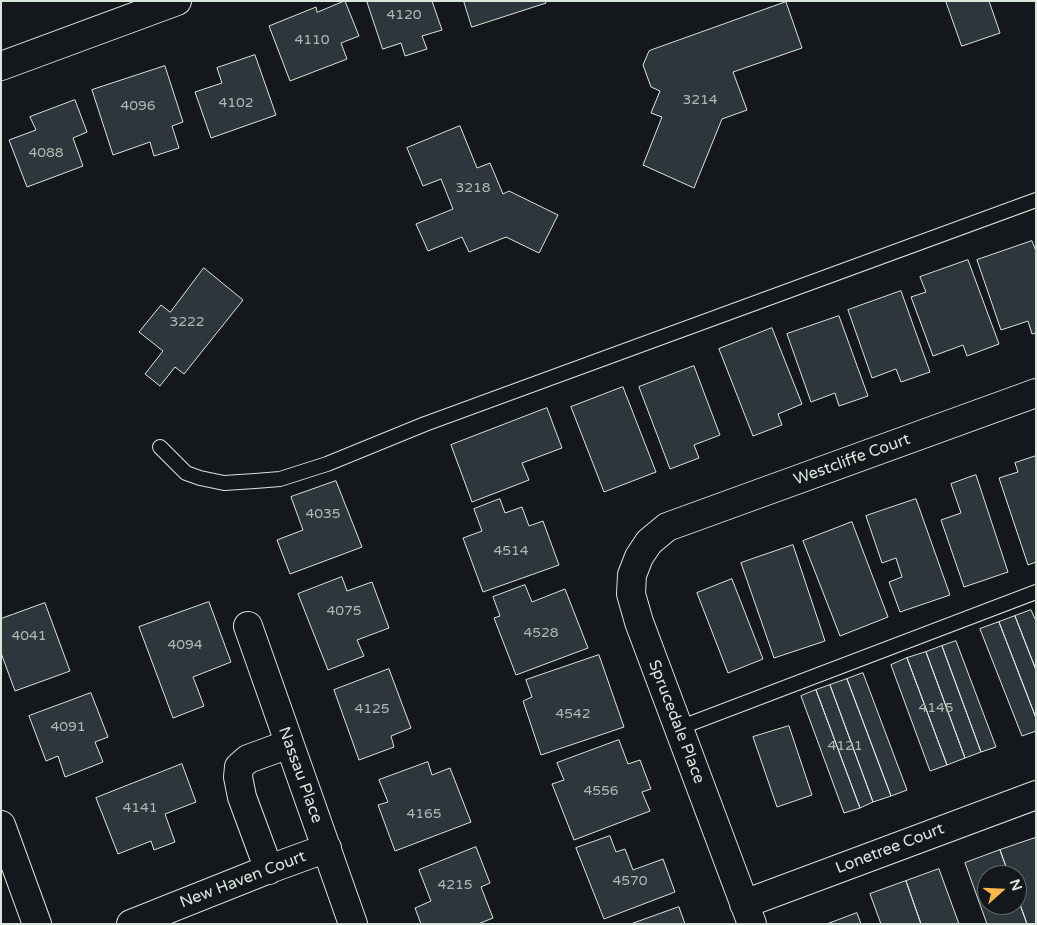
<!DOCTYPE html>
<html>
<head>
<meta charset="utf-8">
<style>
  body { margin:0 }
  #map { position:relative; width:1037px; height:925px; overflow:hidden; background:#14181c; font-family:"Varela Round",sans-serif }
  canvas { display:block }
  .frame { position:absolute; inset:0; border:2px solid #d8e6dc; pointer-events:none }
  .north { position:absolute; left:977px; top:865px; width:50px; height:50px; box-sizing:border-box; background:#14181c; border:1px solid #626a69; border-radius:50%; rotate:70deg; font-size:14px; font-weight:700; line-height:20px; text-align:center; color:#d8e6dc }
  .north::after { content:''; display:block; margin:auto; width:18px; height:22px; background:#ffb74d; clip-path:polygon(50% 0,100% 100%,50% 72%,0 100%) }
</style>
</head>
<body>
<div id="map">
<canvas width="1037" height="925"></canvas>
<div class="frame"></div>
<div class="north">N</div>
</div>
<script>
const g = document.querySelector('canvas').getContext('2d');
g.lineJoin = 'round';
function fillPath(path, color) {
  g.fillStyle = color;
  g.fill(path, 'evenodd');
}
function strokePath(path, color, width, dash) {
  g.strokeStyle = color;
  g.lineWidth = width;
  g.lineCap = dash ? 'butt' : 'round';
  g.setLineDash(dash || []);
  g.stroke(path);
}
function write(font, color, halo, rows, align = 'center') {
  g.font = font + ' "Varela Round",sans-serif';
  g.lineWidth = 4;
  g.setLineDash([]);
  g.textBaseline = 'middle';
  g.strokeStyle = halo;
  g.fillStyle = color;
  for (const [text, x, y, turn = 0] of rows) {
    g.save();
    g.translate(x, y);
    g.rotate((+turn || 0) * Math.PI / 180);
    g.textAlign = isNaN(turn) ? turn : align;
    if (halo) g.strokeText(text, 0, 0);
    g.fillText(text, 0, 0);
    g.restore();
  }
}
const building = new Path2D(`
  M345,1L359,36L341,43L347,59L290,81L269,26L316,7L317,12Z
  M367,1H432L442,30L422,36L427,49L405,56L401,43L383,49Z
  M464,1H545L546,3L472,27Z
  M946,1H989L1000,33L962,46Z
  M786,2L802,48L733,72L747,110L722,119L694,188L643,165L662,117L651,113L660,91L651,87L643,65L649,51Z
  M255,55L276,115L211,138L195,92L222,83L217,68Z
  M165,66L183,122L172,126L179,148L154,156L150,142L113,155L92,90Z
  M75,100L87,132L73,138L83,166L27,187L9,140L36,130L30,117Z
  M460,126L477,168L490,163L503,194L509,191L558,215L539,253L506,237L469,252L462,237L428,251L416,224L453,209L441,179L423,186L407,148Z
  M1032,241L1036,251V333L1032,334L1028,321L1001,330L977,260Z
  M968,260L999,344L967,356L963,345L933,356L911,297L926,292L920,277Z
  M204,268L243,300L184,374L175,367L160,386L145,374L163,351L139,332L161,305L170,312Z
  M901,291L930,372L901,382L896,369L872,378L848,310Z
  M839,316L868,396L839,406L835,393L811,402L787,334Z
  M772,328L802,404L778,414L782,425L753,436L719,349Z
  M694,366L720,435L694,445L699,458L670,469L639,387Z
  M623,387L656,472L604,492L571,407Z
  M547,408L562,448L522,463L529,480L472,502L451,445Z
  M1036,456V562L1028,565L999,478L1018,472L1015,463Z
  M976,475L1008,572L964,587L941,520L961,513L951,484Z
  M336,481L362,547L290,574L277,540L303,530L291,497Z
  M500,499L505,513L522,507L529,526L543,521L559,565L483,592L463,538L482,531L474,509Z
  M916,499L950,595L900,612L889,582L902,577L896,558L882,563L866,516Z
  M852,522L888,617L840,636L803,541Z
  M793,545L825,641L774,658L741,563Z
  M342,577L347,591L372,582L389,628L357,640L364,656L328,670L298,594Z
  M732,579L763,659L728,673L697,593Z
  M525,585L532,602L565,589L588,648L516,675L494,618L500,616L493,597Z
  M209,602L231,662L193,677L204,706L173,718L139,627Z
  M45,603L70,671L15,691L1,653V619Z
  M1031,610L1036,621V670L1015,616Z
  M1015,616L1036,670V718L999,622Z
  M999,622L1036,718V731L1022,736L980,629Z
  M956,641L996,747L981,752L942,646Z
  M942,646L981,752L965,758L926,652Z
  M926,652L965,758L947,765L907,658Z
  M599,655L624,727L541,755L523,701L532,697L526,680Z
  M907,658L947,765L930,771L891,665Z
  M389,669L411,728L391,736L394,747L359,760L334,690Z
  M863,673L907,790L891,796L847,679Z
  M847,679L891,796L873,802L830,685Z
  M830,685L873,802L860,808L816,690Z
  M816,690L860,808L844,813L801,696Z
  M91,693L108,737L95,742L103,762L65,777L58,756L46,761L29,716Z
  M789,726L812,795L777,807L753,737Z
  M619,740L628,764L640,760L651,789L642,792L650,811L574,840L552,784L564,780L557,763Z
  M428,762L432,775L450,768L471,822L395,851L378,805L388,802L379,780Z
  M182,764L196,802L165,814L175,842L154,850L151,841L118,854L96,798Z
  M610,836L616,852L625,849L633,870L663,859L675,892L604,919L576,848Z
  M1035,838L1036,840V924H1027L1017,896V875H1009L1000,850Z
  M476,847L490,883L481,887L493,918L478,924H421L415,908L431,901L419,870Z
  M1000,850L1009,875H987V905H1017V896L1027,924H987L965,863Z
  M939,869L959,924H921L906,881Z
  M906,881L921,924H881L870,894Z
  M679,907L685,924H631Z
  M857,913L861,924H827Z`);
fillPath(building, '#2c363c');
strokePath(building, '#d8e6dc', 1);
const lane = new Path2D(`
  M160,447L186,473L200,478L224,483L255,481L280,479L327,464L425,424L1036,200
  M679,728L1036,592`);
const street = new Path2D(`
  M1,66L177,1
  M248,626L353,924
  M1,825L37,924
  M269,870L242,797L238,777L239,767L248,759L289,744
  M744,904L1036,795
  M131,924L264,871L327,848
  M752,924L639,622L631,594L632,575L639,557L649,542L667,527L1036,393`);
strokePath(lane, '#d8e6dc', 16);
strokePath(street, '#d8e6dc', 30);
strokePath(lane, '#14181c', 14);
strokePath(street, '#14181c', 28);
write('14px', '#adbab4', null, [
  ["4120",404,15],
  ["4110",312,40],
  ["3214",700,100],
  ["4102",236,103],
  ["4096",138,106],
  ["4088",46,153],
  ["3218",473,188],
  ["3222",187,322],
  ["4035",323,514],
  ["4514",511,551],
  ["4075",344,611],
  ["4528",541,633],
  ["4041",29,636],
  ["4094",185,645],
  ["4145",936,708],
  ["4125",372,709],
  ["4542",573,714],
  ["4091",68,727],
  ["4121",845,746],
  ["4556",601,791],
  ["4141",140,808],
  ["4165",424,814],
  ["4570",630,881],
  ["4215",455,885]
]);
write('16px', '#d8e6dc', '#14181c', [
  ["Westcliffe Court",852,460,-20],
  ["Sprucedale Place",676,722,69],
  ["Nassau Place",300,775,70],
  ["Lonetree Court",890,849,-21],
  ["New Haven Court",243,880,-21]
]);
</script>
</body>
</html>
